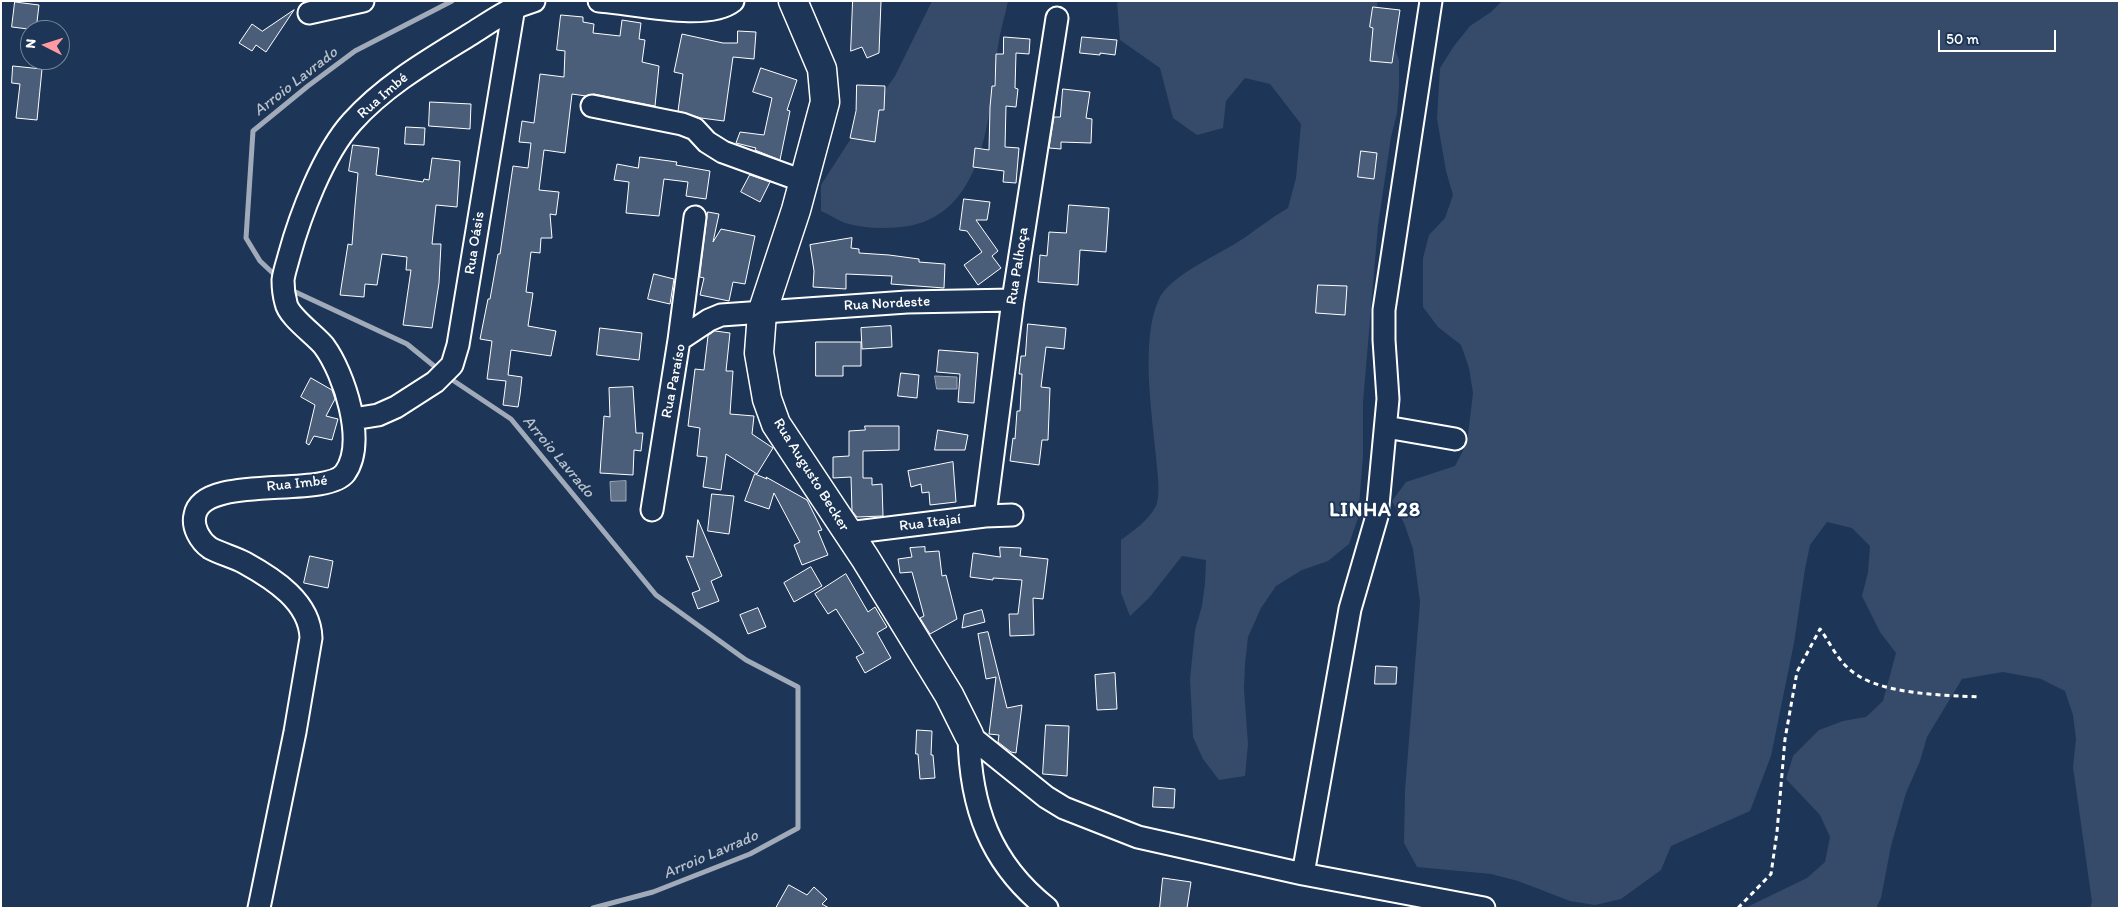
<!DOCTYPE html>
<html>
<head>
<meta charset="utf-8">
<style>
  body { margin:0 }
  #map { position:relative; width:2120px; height:909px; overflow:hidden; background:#1d3557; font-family:Itim,sans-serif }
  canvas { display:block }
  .frame { position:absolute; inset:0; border:2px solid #fff; pointer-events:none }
  .north { position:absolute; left:20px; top:20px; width:50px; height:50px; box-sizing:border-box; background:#1d3557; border:1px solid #77869a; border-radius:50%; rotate:275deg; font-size:14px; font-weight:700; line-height:20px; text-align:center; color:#fff }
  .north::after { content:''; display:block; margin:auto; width:18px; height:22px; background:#ff9aa2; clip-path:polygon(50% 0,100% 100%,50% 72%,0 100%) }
  .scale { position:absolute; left:1938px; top:30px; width:118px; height:22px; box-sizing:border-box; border:2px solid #fff; border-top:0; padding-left:6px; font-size:15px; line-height:18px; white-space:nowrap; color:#fff; -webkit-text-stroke:4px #1d3557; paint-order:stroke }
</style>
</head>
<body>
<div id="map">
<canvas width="2120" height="909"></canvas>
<div class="frame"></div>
<div class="north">N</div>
<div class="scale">50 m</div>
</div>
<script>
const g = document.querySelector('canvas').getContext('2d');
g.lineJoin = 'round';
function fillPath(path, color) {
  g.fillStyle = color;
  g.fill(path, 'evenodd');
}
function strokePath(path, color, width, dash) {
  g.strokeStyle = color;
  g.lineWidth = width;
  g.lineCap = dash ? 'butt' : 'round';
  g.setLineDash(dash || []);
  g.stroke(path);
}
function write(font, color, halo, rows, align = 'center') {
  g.font = font + ' Itim,sans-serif';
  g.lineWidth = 4;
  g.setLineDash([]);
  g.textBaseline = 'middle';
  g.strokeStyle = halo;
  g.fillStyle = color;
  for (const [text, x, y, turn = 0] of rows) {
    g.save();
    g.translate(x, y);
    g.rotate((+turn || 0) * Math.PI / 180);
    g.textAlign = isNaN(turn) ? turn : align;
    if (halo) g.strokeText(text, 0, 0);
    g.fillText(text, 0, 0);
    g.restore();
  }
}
fillPath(new Path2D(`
  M932,1H1008C1005,16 1000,31 998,46C989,109 988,211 909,226C889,229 865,229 845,223C837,220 829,214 821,211V185L848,143L895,76Z
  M1117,1H1377L1378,12L1390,34L1399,60V87L1397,113L1391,137L1378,226L1363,402V456L1358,518L1349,544L1328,561L1302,570L1276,586L1261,608L1248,637L1245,664L1244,689L1248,744L1245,776L1219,780L1203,759L1193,737L1190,679L1195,630L1202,606L1205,583L1206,560L1182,556L1149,598L1130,616L1121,593V540C1133,531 1149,520 1156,506C1161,494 1157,470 1156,457C1152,413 1140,340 1159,299C1171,274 1221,254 1244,238C1260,227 1271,218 1288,208L1296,178L1301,124L1270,84L1245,78L1226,101L1223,128L1197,135L1173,118L1160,68L1120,40Z
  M1502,1H2119V908H2090L2092,902L2073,767L2076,739L2073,715L2065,691L2041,679L2003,672L1962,679L1927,737L1920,761L1906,793L1891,846L1881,898L1876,908H1745L1807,878L1825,862L1830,837L1820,815L1786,779L1793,756L1819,730L1843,721L1866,717L1883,701L1896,653L1880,632L1862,596L1868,572L1870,546L1852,528L1827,522L1810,545L1805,569L1794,643L1771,756L1750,811L1671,846L1661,870L1621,899L1595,905L1570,901L1518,881L1491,874L1417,867L1404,843L1405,790L1420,602L1413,549L1404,523L1392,501L1406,482L1455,466L1467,443L1473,393L1469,368L1461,345L1438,327L1423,307V258L1429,235L1445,218L1453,195L1446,171L1437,119L1440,68L1454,46L1470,26L1491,12Z`), '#364b69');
const water = new Path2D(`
  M935,376L957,377V389H937Z
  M626,481V501H611L610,482Z`);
fillPath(water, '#617289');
strokePath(water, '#a0aab8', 1);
strokePath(new Path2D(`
  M278,278L260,261L246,238L253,131L308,86L355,51L452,1
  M289,289L407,344L439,370
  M448,377L511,419L656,595L746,660L798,687V828L750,854L653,892L593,908`), '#a0aab8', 5);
const building = new Path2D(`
  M853,1H881L879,53L867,58L862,47L851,51Z
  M15,2L39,5L36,30L12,27Z
  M1373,7L1400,10L1392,63L1370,61L1373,28L1370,27Z
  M294,10L266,52L256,45L252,51L239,43L252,24L262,31Z
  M561,15L583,17V22L594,24L593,33L620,36L622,20L641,23L639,39L645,40L642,62L659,66L655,106L594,94L586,96L572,94L565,153L544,150L539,190L559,192L556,215L550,214L552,238H541L540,253L531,252L526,292L533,293L528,326L556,331L551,356L511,350L508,375L522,377L520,395L518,407L503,405L506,381L487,379L492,341L480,339L488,299H490L498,254H500L513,166L528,168L531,143L519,142L522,121L534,123L540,74L564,77L565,51L557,50Z
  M738,31L756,32L754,59L733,57L724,121L701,118L678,111L683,74L674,72L682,34L723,43H737Z
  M1004,37L1030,39L1029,54L1016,53L1015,88L1018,89L1016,107L1006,106L1005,147L1019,148L1016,183L1003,182L1004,171L973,167L975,148L989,150L990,107L992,86H995L996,54H1003Z
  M1082,37L1117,40L1115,55L1100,53V55L1080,53Z
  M13,66L42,69L37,120L16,118L20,84L12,83Z
  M761,68L797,80L787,110L790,111L780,160L755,150L756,148L736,143L740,132L764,135L772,98L753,92Z
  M857,85L885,86L884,110H879L875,142L850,138L856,111Z
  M1063,89L1090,92L1086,118L1092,119L1091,143L1061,142V149L1049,148L1054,117H1060Z
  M430,102L471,104L470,129L429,126Z
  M406,127L425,128L424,145L405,144Z
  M353,145L379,148L376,175L423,182L424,179L429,180L432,158L460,161L457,207L436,205L432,244H441L439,283L432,328L403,325L411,270H406L407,257L382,254L377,285L365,284L364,297L340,295L348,244L352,245L355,206L358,173L349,171Z
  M1361,151L1377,153L1374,179L1358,177Z
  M640,157L677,162L676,165L710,171L706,199L686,196L688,182L664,179L659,216L626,213L629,182L614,180L617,164L638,168Z
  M750,175L770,182L760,202L741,192Z
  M964,199L990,202L987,220H976L998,251L992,256L1001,268L978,285L964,265L982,252L967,231L960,230Z
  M1069,205L1109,208L1106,252L1080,250L1078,285L1038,282L1040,255L1047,256L1049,232L1066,233Z
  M708,212L719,214L713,242L721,229L755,236L745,284L733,282L729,301L700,295L704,278L700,277Z
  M852,238L851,248L859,249V253L889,255L919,259V262L945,264L944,288L891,284L892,276L846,274V289L813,287L814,271L810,245Z
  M654,274L674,279L670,304L648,299Z
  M1318,285L1347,286L1345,315L1316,313Z
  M1028,324L1066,328L1064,349L1046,347L1041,387L1050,388L1048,440H1042L1039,465L1010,461L1013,438L1015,439L1017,411H1020L1022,374H1019L1021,356H1025Z
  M891,326L892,347L862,349L861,328Z
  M600,328L642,333L639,360L597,355Z
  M715,331L730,333L726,371H733L730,414L754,416L752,434L773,448L757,474L726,454L721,490L703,487L707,457L697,456L700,428L688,426L695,369L704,370L708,336Z
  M816,342H861V366H843V376H816Z
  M939,350L978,353L974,403L958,402L960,374L937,372Z
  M901,373L919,375L917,398L898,396Z
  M311,378L332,390L335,399L326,416L338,419L332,440L314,436L309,445L306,443L315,405L301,397Z
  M633,387L636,433H643L641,451L634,450L633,475L600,473L604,416L610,417L609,388Z
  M865,426H899V450L863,451V478H872V485L882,484L883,516L857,517L852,511L851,477L833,478V457L849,456V431L865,430Z
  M938,430L968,435L965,450H935Z
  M953,462L956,502L930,505L929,492L922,493L921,484L911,487L908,471Z
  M755,474L767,479L766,477L807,500L822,530L818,531L828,555L802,565L794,545L800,542L774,493L769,509L745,501Z
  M712,494L734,496L729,534L708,531Z
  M698,520L722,576L711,581L719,601L698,609L692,593L700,590L686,556L693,557Z
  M925,547V552L939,551L942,576L946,575L957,619L930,634L920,618L924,616L912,572L900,573L898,559L912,557L910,548Z
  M1000,547L1021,548L1020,556L1048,559L1043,599L1033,598L1034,635L1010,636L1009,614H1018L1022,580L993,578V580L970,577L973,553L1000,557Z
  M310,556L333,561L328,588L304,583Z
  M811,567L822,586L794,602L784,583Z
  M846,574L868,612L875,607L887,627L877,633L891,658L865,673L856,657L864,653L836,609L828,614L815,594Z
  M758,608L766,627L748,634L740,615Z
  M982,610L985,622L962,628L964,615Z
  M988,632L1007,708L1022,705L1016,753L1011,752L998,742L999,735L989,734L996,677L986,679L978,634Z
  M1376,666L1397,667L1396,684H1375Z
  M1115,673L1117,709L1097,710L1095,675Z
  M1046,725L1069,726L1067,776L1043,774Z
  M917,730L932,731L931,755H933L935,778L920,779L918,754H916Z
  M1154,787L1175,789L1174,808L1153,807Z
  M1163,878L1191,882L1187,908H1160Z
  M789,885L807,895L814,887L827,899L822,904L829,908H776Z`);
fillPath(building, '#4a5d79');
strokePath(building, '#fff', 1);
const minor = new Path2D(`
  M599,1C633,3 707,22 733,1
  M309,13L363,1
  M592,106L682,124L695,129L707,142L723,152L803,181
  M679,340L695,217
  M353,419L378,415L396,407L435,382L452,365L458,345L514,7
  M1386,427L1455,439
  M652,510L679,340L709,320L721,315L907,302L1013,300
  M985,516L1013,300L1057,18
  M848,533L985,516L1012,515
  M969,735L1046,797L1064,808L1138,837L1303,874L1484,908
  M969,735C970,806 990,863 1047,908
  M1303,874L1350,609L1377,516L1388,399L1384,340V310L1431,1
  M259,908L295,732L311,638C310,602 274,579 245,563C234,557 221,554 210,548C200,541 192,527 195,515C203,473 325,499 345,473C367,442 344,373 324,346C315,335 288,316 286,303C284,296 283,287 283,280C284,272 287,264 289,256C300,216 323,154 352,122C385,85 429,60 471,34C493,20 509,8 534,1`);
const major = new Path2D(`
  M793,1L822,69L825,102L796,210L762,313L759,353L767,399L776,424L865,558L949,695L969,735`);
strokePath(minor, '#fff', 25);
strokePath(major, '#fff', 31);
strokePath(new Path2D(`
  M1738,908L1771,874L1777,832L1785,739L1797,672L1820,629C1829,641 1836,657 1847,667C1874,695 1943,695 1980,697`), '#fff', 3, [5, 4]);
strokePath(minor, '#1d3557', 21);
strokePath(major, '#1d3557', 28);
write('15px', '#fff', '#1d3557', [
  ["Rua Imbé",383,96,-41],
  ["Rua Oásis",475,243,-81],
  ["Rua Palhoça",1018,266,-81],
  ["Rua Nordeste",887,304,-3],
  ["Rua Paraíso",674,381,-79],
  ["Rua Augusto Becker",811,475,58],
  ["Rua Imbé",297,484,-6],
  ["Rua Itajaí",930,523,-7]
]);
write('italic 16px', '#b8c0ca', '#1d3557', [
  ["Arroio Lavrado",296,82,-38],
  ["Arroio Lavrado",558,457,50],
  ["Arroio Lavrado",711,855,-23]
]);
g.letterSpacing = '1px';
write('bold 20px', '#fff', '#1d3557', [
  ["LINHA 28",1375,511]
]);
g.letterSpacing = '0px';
</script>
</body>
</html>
